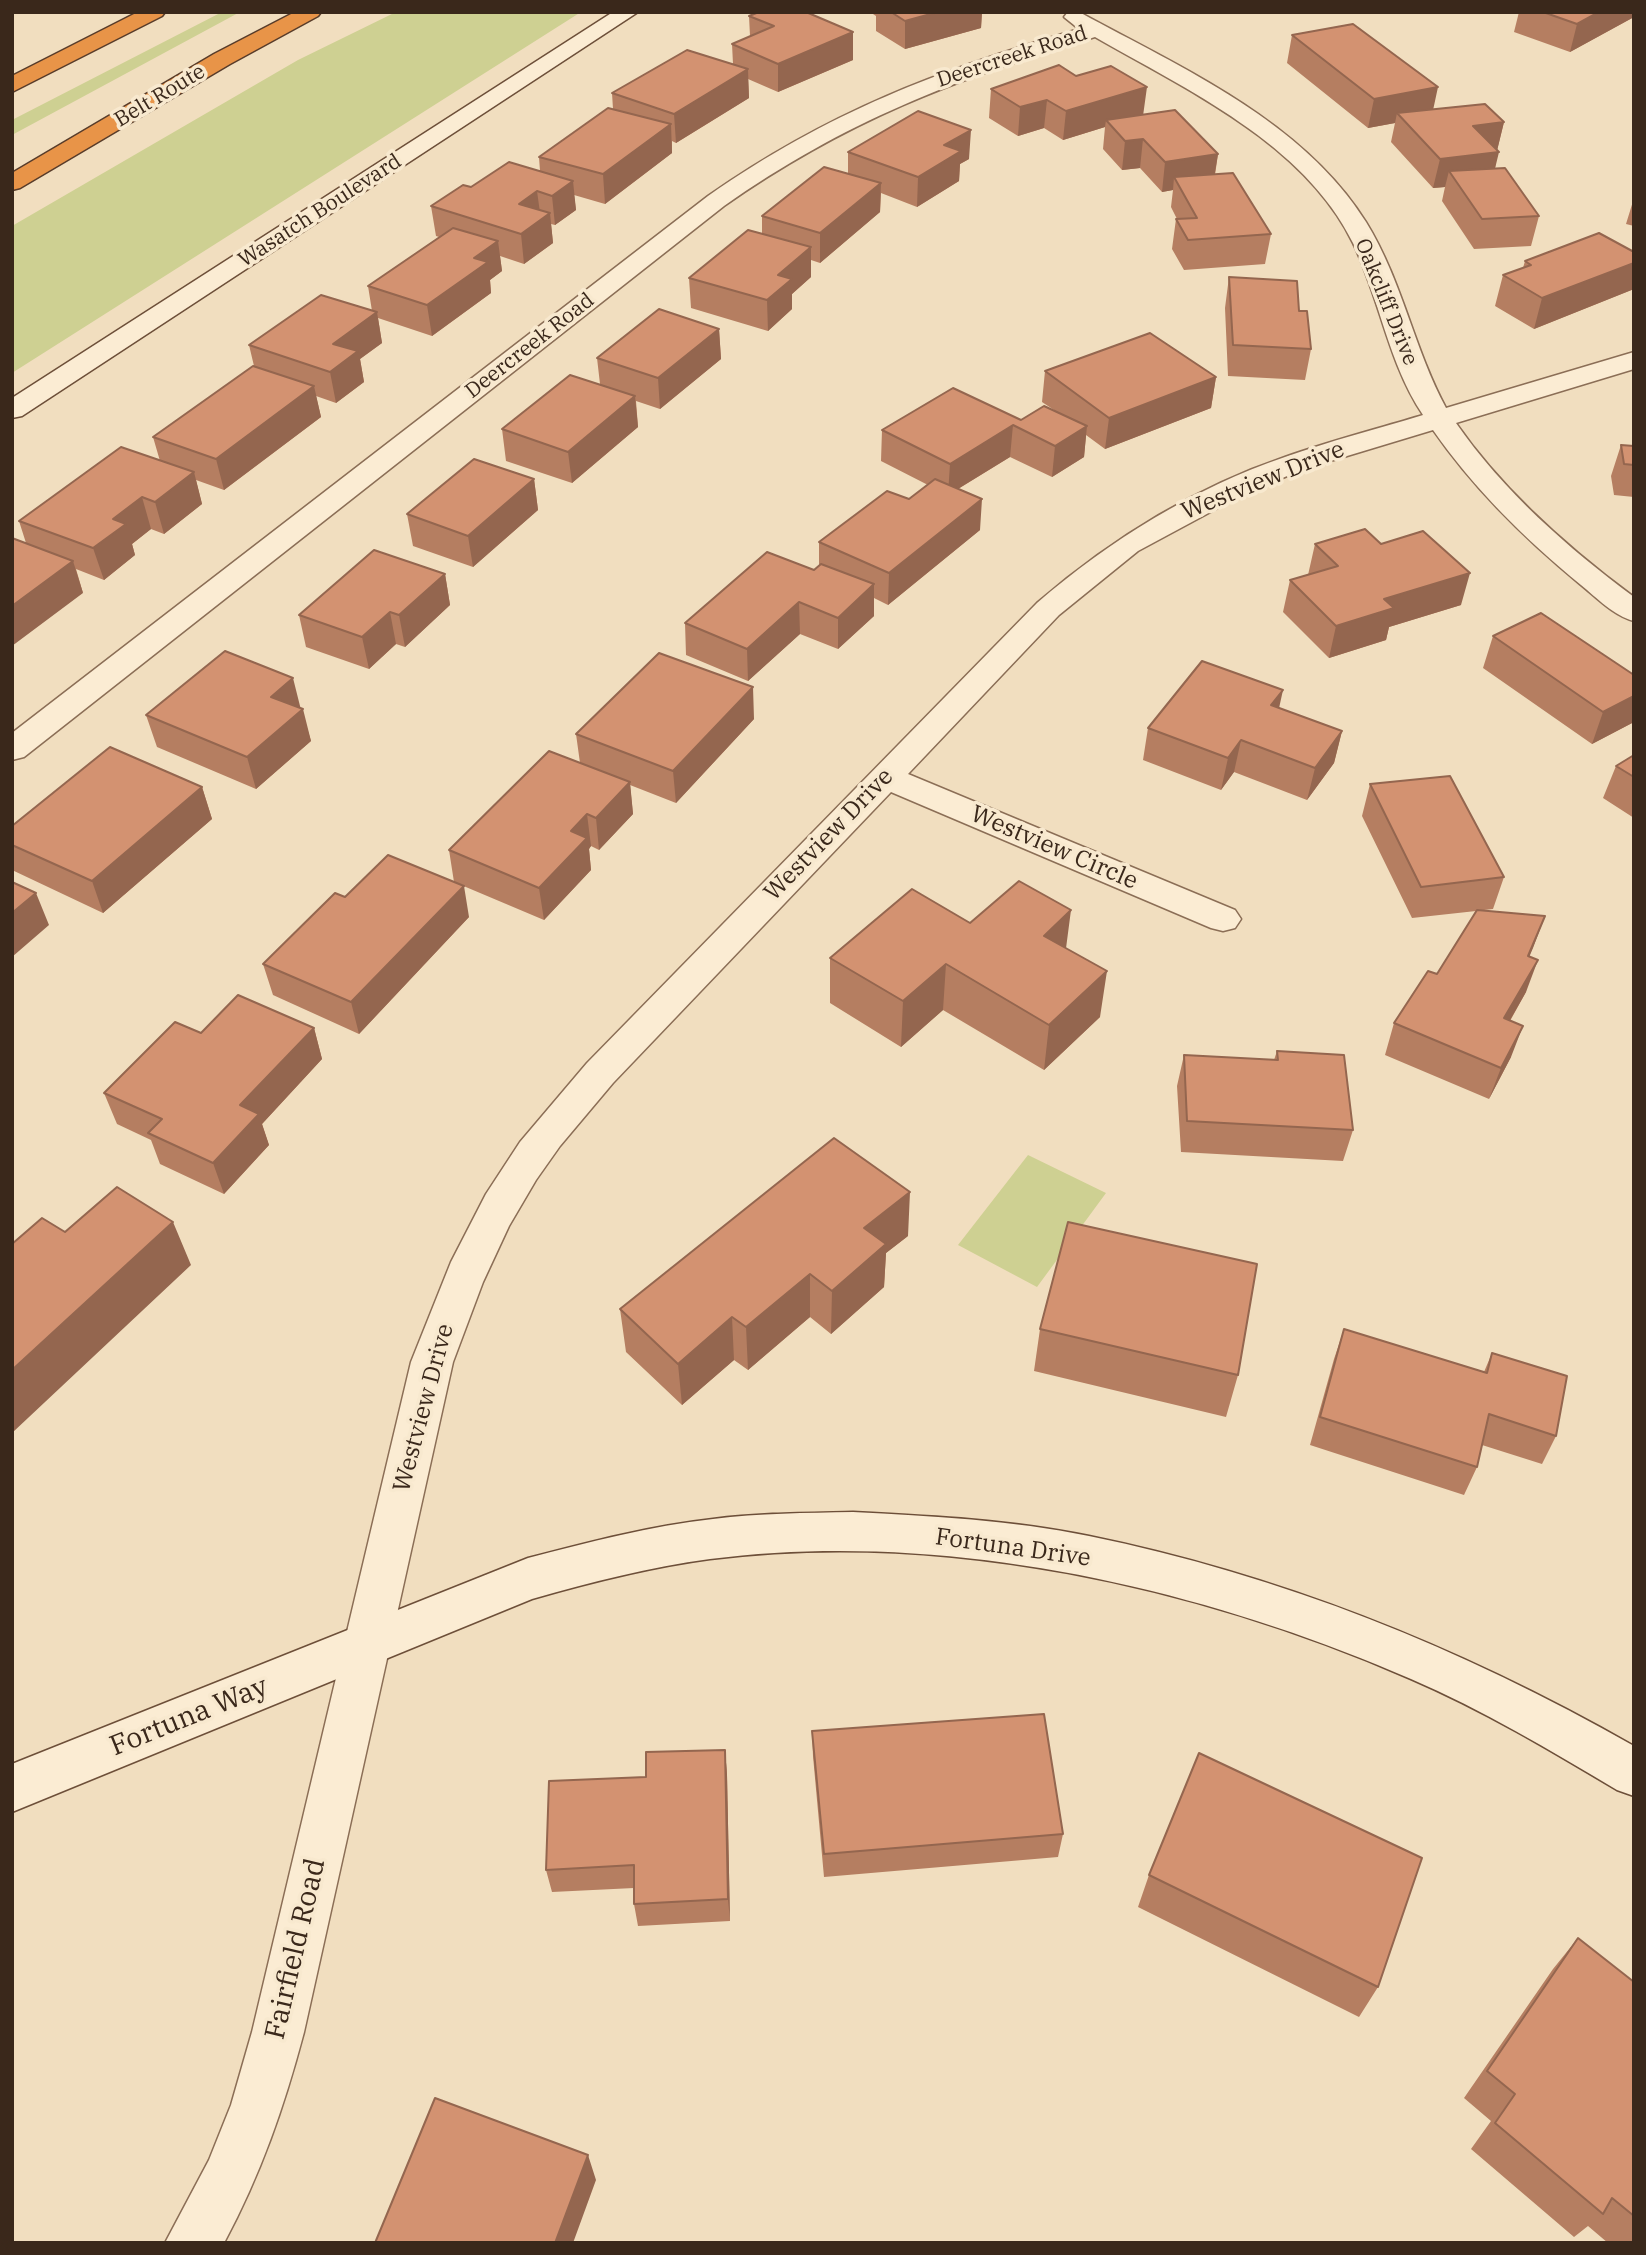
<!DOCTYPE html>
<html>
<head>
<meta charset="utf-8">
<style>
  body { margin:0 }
  #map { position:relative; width:1646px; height:2255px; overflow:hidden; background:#f1debf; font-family:"IBM Plex Serif",serif }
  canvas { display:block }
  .frame { position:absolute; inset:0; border:14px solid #3a281b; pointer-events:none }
</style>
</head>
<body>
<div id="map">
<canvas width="1646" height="2255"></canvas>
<div class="frame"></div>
</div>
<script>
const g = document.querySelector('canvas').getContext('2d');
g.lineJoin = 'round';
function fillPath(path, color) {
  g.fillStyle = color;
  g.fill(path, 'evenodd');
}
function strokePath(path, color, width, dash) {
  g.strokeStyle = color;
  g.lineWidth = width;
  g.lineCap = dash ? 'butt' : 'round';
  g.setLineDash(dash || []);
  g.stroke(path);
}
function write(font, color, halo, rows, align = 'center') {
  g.font = font + ' "IBM Plex Serif",serif';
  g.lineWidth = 7;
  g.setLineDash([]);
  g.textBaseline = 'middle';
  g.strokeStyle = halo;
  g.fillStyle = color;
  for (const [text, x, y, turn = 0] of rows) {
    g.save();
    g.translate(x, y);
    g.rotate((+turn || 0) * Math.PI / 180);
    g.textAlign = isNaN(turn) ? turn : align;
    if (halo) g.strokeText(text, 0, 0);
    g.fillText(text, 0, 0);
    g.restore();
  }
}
fillPath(new Path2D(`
  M222,12H240L12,135V120Z
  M396,12H581L12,373V226L298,60Z
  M1028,1155L1106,1193L1037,1287L958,1245Z`), '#ced092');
const street = new Path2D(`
  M1068,12L1081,13C1182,68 1303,121 1366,222C1402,280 1414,349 1446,408L1634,352V369L1456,423C1503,491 1568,548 1634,597V621C1614,616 1597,598 1581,585C1526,540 1474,489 1433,430L1304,469L1244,494L1138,551L1059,615L908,774L1235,910L1241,919L1235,928L1223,931L1211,928L891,792L613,1083L560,1146L536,1180L509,1226L483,1282L453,1362L304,2032C284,2107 261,2174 224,2243H165L209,2160L231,2105L252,2032L411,1362L451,1262L486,1194L520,1142L587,1063L1037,603C1110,540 1194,488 1285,457C1330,441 1377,429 1423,415C1388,363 1380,299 1353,243C1304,143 1187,90 1095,37C955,79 845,121 724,206L24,757L12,760V733L708,196C828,112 939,70 1079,29L1064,17Z`);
const secondary = new Path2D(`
  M613,12H638L22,416L12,418V398Z
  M853,1512C932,1516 1011,1520 1089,1536C1284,1576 1462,1648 1634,1746V1796L1617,1790C1550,1750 1483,1710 1411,1679C1197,1586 944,1529 710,1559C650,1567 591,1582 532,1599L12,1812V1764L528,1558C589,1542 650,1526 713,1519C759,1513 806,1513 853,1512Z`);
const highway = new Path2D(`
  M138,12H165L162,16L12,92V76Z
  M295,12H321L318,16L230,64L20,188L12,190V173L214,54Z`);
strokePath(street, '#8b6e56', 3);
strokePath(secondary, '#6d4f39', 3);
strokePath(highway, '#583c2a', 3);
fillPath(street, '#fbecd3');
fillPath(secondary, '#fbecd3');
fillPath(highway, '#e89448');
fillPath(new Path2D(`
  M873,12H982L981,28L905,49L876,31V16L873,14Z
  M1519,12H1634V17L1570,52L1514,32Z
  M749,16L853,60L778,92L748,79L749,98L676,143L672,141V153L605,204L574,195L576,210L555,225L551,224L553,243L524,264L500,256L502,271L490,280L491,293L432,336L378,318L382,343L360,359L364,382L336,403L316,396L321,417L224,490L196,480L202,504L164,534L151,529L132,544L135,555L104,580L76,569L83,593L26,543L19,521L160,461L153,437L254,366L249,345L372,311L368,286L439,237L436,236L431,206L471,187L540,171L539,157L613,109L612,93L733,64L732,44L750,36Z
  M1292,35L1433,109L1504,122L1497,150L1495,168L1539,216L1531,246L1474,249L1442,201L1445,187L1433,188L1391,142L1395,123L1368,128L1287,63Z
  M991,89L1144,114L1218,154L1215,175L1271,234L1265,264L1184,270L1172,249L1176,219H1177L1171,207L1173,190L1162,192L1140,168L1122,170L1103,149L1105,127L1063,140L1044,128L1018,136L989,118Z
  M848,152L969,159L960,164L959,181L917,207L881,193L880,212L820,263L811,260V277L792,294V309L768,331L691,308L689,278L762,234V216L848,174Z
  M1634,198V226L1626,224Z
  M1634,252V289L1534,329L1495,306L1503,275L1523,268L1525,261Z
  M1229,277L1299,311L1311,349L1305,380L1228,376L1225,308Z
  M719,329L721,359L660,409L636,401L638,427L572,483L506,461L502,429L600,384L597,358Z
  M1045,371L1216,377L1211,408L1105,449L1086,435L1084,457L1052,477L1010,457L958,489L980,530L888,605L874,598V616L838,649L800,634L748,681L686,655L685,623L814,570L819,565V542L909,499L928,485L881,461L882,430L1021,420L1054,410L1042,402Z
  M1621,445L1634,446V497L1614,495L1611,476Z
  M534,479L538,510L473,567L413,546L407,514Z
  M1315,544H1381L1461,605L1389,627L1386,640L1329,658L1283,612L1290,580L1308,575Z
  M445,574L450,605L405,647L396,644L369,669L306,647L299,615Z
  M1493,636L1634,675V722L1592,744L1483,668Z
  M301,708L311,741L256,789L157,747L146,715Z
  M1279,708L1342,731L1334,763L1307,800L1234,772L1221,790L1143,760L1148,728Z
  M754,719L676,803L630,785L633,814L599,850L591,846L589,849L591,870L544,920L454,882L449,850L580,763L576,734Z
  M1634,755V818L1603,798L1616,766Z
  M1370,784L1504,877L1493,909L1484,910L1530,956L1526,992L1510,1021L1511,1057L1489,1099L1385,1055L1394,1023L1437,974L1476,911L1412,918L1362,816Z
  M202,787L212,819L103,913L12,870V826Z
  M345,897L469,917L359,1034L273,995L263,964Z
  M970,923L1066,948L1100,1017L1044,1070L943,1010L901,1047L830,1003V958Z
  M314,1028L322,1059L262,1124L269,1145L224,1194L160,1164L151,1140L117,1124L104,1093L201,1033Z
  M1277,1051L1353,1130L1343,1161L1181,1152L1177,1086L1184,1055L1274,1060Z
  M908,1236L886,1253L884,1287L831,1334L810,1317L748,1370L734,1360L682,1405L626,1352L620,1309Z
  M1040,1329L1238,1375L1226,1417L1034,1371Z
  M1344,1329L1484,1372L1492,1353L1556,1436L1542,1464L1482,1445L1477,1467L1464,1495L1310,1445L1334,1359Z
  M812,1731L1063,1834L1058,1857L824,1877L813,1756Z
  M725,1750L727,1775L730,1921L638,1926L634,1904V1888L552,1892L546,1870L646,1777Z
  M1149,1875L1378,1987L1359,2017L1138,1907Z
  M1578,1938L1634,1982V2243H1608L1588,2226L1574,2237L1471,2149L1491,2121L1464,2098L1553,1969Z`), '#b57e61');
fillPath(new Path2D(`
  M938,12H982L981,28L905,49V21Z
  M1599,12H1634V17L1570,52L1577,24Z
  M853,32V60L778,92V64Z
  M748,69L749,98L676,143L674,114Z
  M1147,87L1143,116L1106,120L1105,127L1063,140L1066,111Z
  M1438,87L1432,115L1397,113L1395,123L1368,128L1374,99Z
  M1047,100L1044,128L1018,136L1020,107Z
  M1504,122L1497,151L1473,126Z
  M671,124L672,153L605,204L603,174Z
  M971,130L969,159L960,164L959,181L917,207L918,177L944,145Z
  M1143,139L1140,168L1122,170L1125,141Z
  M1499,152L1492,181L1449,171L1445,187L1433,188L1440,159Z
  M1218,154L1213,184L1174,177L1173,190L1162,192L1165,162Z
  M573,181L576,210L555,225L552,196Z
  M881,183L880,212L820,263V233Z
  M537,191L541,220L550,213L553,243L524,264L521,234L519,204Z
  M498,241L502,271L490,280L491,293L432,336L427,305L474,258Z
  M811,247V277L792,294V309L768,331L767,300L778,275Z
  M1634,263V289L1534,329L1542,298Z
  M377,312L382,343L360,359L364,382L336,403L330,372L333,344Z
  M719,329L721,359L660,409L658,378Z
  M1216,377L1211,408L1105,449L1109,418Z
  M314,386L321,417L224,490L216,459Z
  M635,396L638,427L572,483L568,452Z
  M1013,425L1010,457L948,495L950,464Z
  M1087,426L1084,457L1052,477L1055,446Z
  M194,472L202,504L164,534L155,502Z
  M534,479L538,510L473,567L468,536Z
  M142,497L151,529L132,544L135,555L104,580L93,548L113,519Z
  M982,499L980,530L888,605L889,573Z
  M73,561L83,593L12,646V606Z
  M1470,573L1461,605L1389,627L1386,640L1329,658L1336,626L1384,599Z
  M445,574L450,605L405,647L399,615Z
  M874,584V616L838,649V618Z
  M799,602L800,634L748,681L747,649Z
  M390,612L396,644L369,669L362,637Z
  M293,678L301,710L271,697Z
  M753,687L754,719L676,803L673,771Z
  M1283,690L1276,722L1271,705Z
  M1634,696V722L1592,744L1603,712Z
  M303,709L311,741L256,789L247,757Z
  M1342,731L1334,763L1307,800L1315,768Z
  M1241,740L1234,772L1221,790L1228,758Z
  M630,782L633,814L599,850L596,818Z
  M202,787L212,819L103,913L92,881Z
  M587,814L591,846L589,849L591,870L544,920L539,888L571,831Z
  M464,886L469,917L359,1034L351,1002Z
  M36,893L49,925L12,957V913Z
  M1071,910L1065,956L1044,936Z
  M1545,916L1533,948L1516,988L1528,956Z
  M1538,960L1526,992L1493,1050L1504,1018Z
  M946,964L943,1010L901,1047L903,1001Z
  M1107,971L1100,1017L1044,1070L1049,1025Z
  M1523,1026L1511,1057L1489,1099L1501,1068Z
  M314,1028L322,1059L262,1124L269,1145L224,1194L213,1163L240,1105Z
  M910,1192L908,1236L886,1253L884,1287L831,1334L832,1291L864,1228Z
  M173,1222L191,1265L12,1433V1370Z
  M810,1274V1317L748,1370L746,1327Z
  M732,1317L734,1360L682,1405L678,1364Z
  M725,1750L727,1775L730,1921L728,1899Z
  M588,2155L596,2180L573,2243H555Z`), '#94664f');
const building = new Path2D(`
  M759,12H806L853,32L778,64L732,44L774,26L749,16Z
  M891,12H938L905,21Z
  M1543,12H1599L1577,24Z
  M1353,24L1438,87L1374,99L1292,35Z
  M687,50L748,69L674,114L612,93Z
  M1059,65L1076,76L1111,66L1147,87L1066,111L1047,100L1020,107L991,89Z
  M1485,104L1504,122L1473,126L1499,152L1440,159L1397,113Z
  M608,108L671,124L603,174L539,157Z
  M1175,110L1218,154L1165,162L1143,139L1125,141L1106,120Z
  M918,111L971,130L944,145L961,151L918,177L848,152Z
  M509,162L573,181L552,196L537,191L519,204L550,213L521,234L431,206L463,185L471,187Z
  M824,167L881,183L820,233L762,216Z
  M1505,168L1539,216L1482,219L1449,171Z
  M1233,173L1271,234L1188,240L1176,219L1197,218L1174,177Z
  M453,228L498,241L474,258L488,262L427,305L368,286Z
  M748,230L811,247L778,275L792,279L767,300L689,278Z
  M1599,233L1634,252V263L1542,298L1503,275L1531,265L1525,261Z
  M1229,277L1297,281L1299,311H1307L1311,349L1233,345Z
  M321,295L377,312L333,344L358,351L330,372L249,345Z
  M659,309L719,329L658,378L597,358Z
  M1150,333L1216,377L1109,418L1045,371Z
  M253,366L314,386L216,459L153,437Z
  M570,375L635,396L568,452L502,429Z
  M953,388L1021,420L1044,406L1087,426L1055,446L1013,425L950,464L882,430Z
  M1621,445L1634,446V465L1624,464Z
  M121,447L194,472L155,502L142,497L113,519L126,524L93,548L19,521Z
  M474,459L534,479L468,536L407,514Z
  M935,479L982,499L889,573L819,542L887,491L909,499Z
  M1365,529L1381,544L1423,531L1470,573L1384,599L1394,608L1336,626L1290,580L1338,566L1315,544Z
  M12,538L73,561L12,606Z
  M374,550L445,574L399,615L390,612L362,637L299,615Z
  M767,552L814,570L821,564L874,584L838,618L799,602L747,649L685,623Z
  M1541,613L1634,675V696L1603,712L1493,636Z
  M225,651L293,678L271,697L303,709L247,757L146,715Z
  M659,653L753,687L673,771L576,734Z
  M1202,661L1283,690L1271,705L1342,731L1315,768L1241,740L1228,758L1148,728Z
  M110,747L202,787L92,881L12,845V826Z
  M549,751L630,782L596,818L587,814L571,831L587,838L539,888L449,850Z
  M1634,755V777L1616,766Z
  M1450,776L1504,877L1421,887L1370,784Z
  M388,855L464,886L351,1002L263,964L335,893L345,897Z
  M1019,881L1071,910L1044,936L1107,971L1049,1025L946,964L903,1001L830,958L912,889L970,923Z
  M12,882L36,893L12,913Z
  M1477,910L1545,916L1528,956L1538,960L1504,1018L1523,1026L1501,1068L1394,1023L1428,971L1437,974Z
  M238,995L314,1028L240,1105L259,1114L213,1163L148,1133L162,1119L104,1093L175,1022L201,1033Z
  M1277,1051L1344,1055L1353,1130L1187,1121L1184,1055L1278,1060Z
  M834,1138L910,1192L864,1228L886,1244L832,1291L810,1274L746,1327L732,1317L678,1364L620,1309Z
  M117,1187L173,1222L12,1370V1244L42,1218L65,1232Z
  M1068,1222L1257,1264L1238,1375L1040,1329Z
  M1344,1329L1487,1373L1492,1353L1567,1376L1556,1436L1489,1414L1477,1467L1320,1417Z
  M1044,1714L1063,1834L824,1854L812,1731Z
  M725,1750L728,1899L634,1904V1865L546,1870L549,1781L646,1777V1752Z
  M1199,1753L1422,1858L1378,1987L1149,1875Z
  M1578,1938L1634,1982V2216L1612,2198L1603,2214L1495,2123L1515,2094L1487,2071Z
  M435,2098L588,2155L555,2243H375Z`);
fillPath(building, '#d39271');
strokePath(building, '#94664f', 2);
write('21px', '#3a281b', '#f8e9cf', [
  ["Deercreek Road",1012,57,-18],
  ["Belt Route",160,96,-31],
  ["Wasatch Boulevard",320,211,-33],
  ["Oakcliff Drive",1386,302,68],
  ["Deercreek Road",530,346,-38]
]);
write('24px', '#3a281b', '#f8e9cf', [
  ["Westview Drive",1263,481,-22],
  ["Westview Drive",829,835,-46],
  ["Westview Circle",1054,848,23],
  ["Westview Drive",424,1408,-75],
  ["Fortuna Drive",1013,1548,8]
]);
write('28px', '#3a281b', '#f8e9cf', [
  ["Fortuna Way",189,1717,-22],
  ["Fairfield Road",296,1949,-77]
]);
</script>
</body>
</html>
